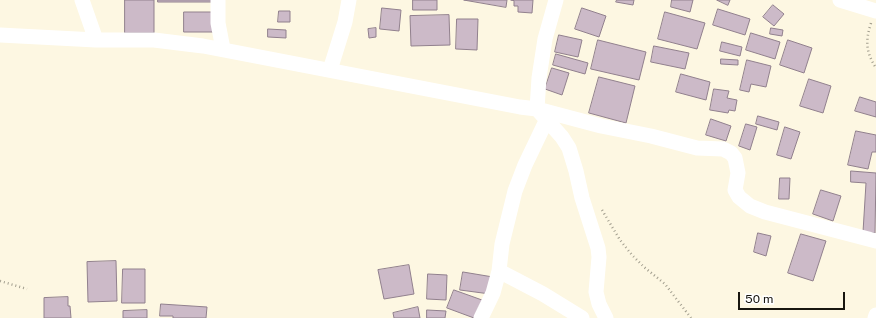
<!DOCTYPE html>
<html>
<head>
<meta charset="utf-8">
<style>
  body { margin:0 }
  #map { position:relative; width:876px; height:318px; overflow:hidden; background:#fdf7e2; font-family:"Public Sans",sans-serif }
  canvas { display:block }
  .scale { position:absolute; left:738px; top:292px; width:107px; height:18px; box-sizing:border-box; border:2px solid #18160f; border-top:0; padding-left:5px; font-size:12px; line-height:14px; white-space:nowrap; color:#18160f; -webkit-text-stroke:3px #fff; paint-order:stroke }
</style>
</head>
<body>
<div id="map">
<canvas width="876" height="318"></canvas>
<div class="scale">50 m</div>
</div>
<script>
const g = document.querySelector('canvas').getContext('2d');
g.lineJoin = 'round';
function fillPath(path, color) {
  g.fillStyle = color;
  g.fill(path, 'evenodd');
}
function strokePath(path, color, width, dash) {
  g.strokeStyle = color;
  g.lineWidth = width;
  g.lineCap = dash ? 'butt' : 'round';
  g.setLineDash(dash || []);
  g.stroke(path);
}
const building = new Path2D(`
  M125,0H154V33H125Z
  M158,0H215V2H158Z
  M413,0H437V10H413Z
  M464,0H507L506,7Z
  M511,0H533L532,13L518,12V6H514V1Z
  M617,0H634L633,5L616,2Z
  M672,0H693L690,12L671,7Z
  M717,0H730L728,5Z
  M773,5L784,14L774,26L763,17Z
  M382,8L401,10L399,31L380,29Z
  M582,8L606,16L599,37L575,29Z
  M718,9L750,19L745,35L713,25Z
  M279,11H290V22H278Z
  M184,12H214V32H184Z
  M665,12L705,23L697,49L658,39Z
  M449,15L450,45L411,46L410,16Z
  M457,19H478L477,50L456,49Z
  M376,28V37L369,38L368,29Z
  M771,28L783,30L782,36L770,34Z
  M268,29L286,30V38L268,37Z
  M751,33L780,42L775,59L746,50Z
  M559,35L582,40L578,57L555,52Z
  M598,40L646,52L639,80L591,69Z
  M788,40L812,48L804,73L780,65Z
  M722,42L742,47L740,56L720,51Z
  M654,46L689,53L685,69L651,62Z
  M556,54L588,63L585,74L553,65Z
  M721,59L738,60V65L721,64Z
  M747,60L771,66L766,87L751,84L749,92L740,90Z
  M552,68L569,73L562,95L545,89Z
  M681,74L710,82L706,100L676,92Z
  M599,77L635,86L626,123L589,113Z
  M809,79L831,86L823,113L800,106Z
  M714,89L729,91L727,98L737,100L735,111L729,110L728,113L710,110Z
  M860,97L876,102V117L855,111Z
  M758,116L779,122L777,130L756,124Z
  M711,119L731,126L726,141L706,135Z
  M746,124L757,127L750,150L739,146Z
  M785,127L800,132L791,159L777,155Z
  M856,131L876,135V152H872L868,169L848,165Z
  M851,171L876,173L875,233L863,232L866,183L851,182Z
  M780,178H790L789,199H779Z
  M821,190L841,196L833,221L813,214Z
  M758,233L771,236L766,256L754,252Z
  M801,234L826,241L813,281L788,273Z
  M116,261L117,301L88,302L87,262Z
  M409,265L414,294L384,299L378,270Z
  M123,269H145V303H122Z
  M463,272L493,277L490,294L460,290Z
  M428,274L447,275L446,300L427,299Z
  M454,290L482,300L474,318L447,308Z
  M68,297V306H70L71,318H44V298Z
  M161,304L207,307L206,318H173V316H160Z
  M418,307L420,318H394L393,313Z
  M147,310V318H123V311Z
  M427,310L446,311L445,318H427Z`);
fillPath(building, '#ccbac8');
strokePath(building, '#91808d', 1);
strokePath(new Path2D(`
  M871,23C865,42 866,52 876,68
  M602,210L620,240L632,255L644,267L665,284L691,318
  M0,281L27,289`), '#a39f8f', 2.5, [1, 3]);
strokePath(new Path2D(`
  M82,0L96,40
  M218,0V23L223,49
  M556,0L545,39L539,78L537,109L562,137L569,148L576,171L582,198L598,248L599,257L596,292L599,304L606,318
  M840,0L876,11
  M0,35L96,40H154L203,46L520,107L537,109L601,126L651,136L697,148L723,149L731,153L735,158L738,173L735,190L739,197L750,206L765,212L876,241
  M330,70L345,22L349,0
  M499,271L543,294L582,318
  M481,318L493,293L499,271L502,244L515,191L525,165L547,119
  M875,318L876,315`), '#fff', 15);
</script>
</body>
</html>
